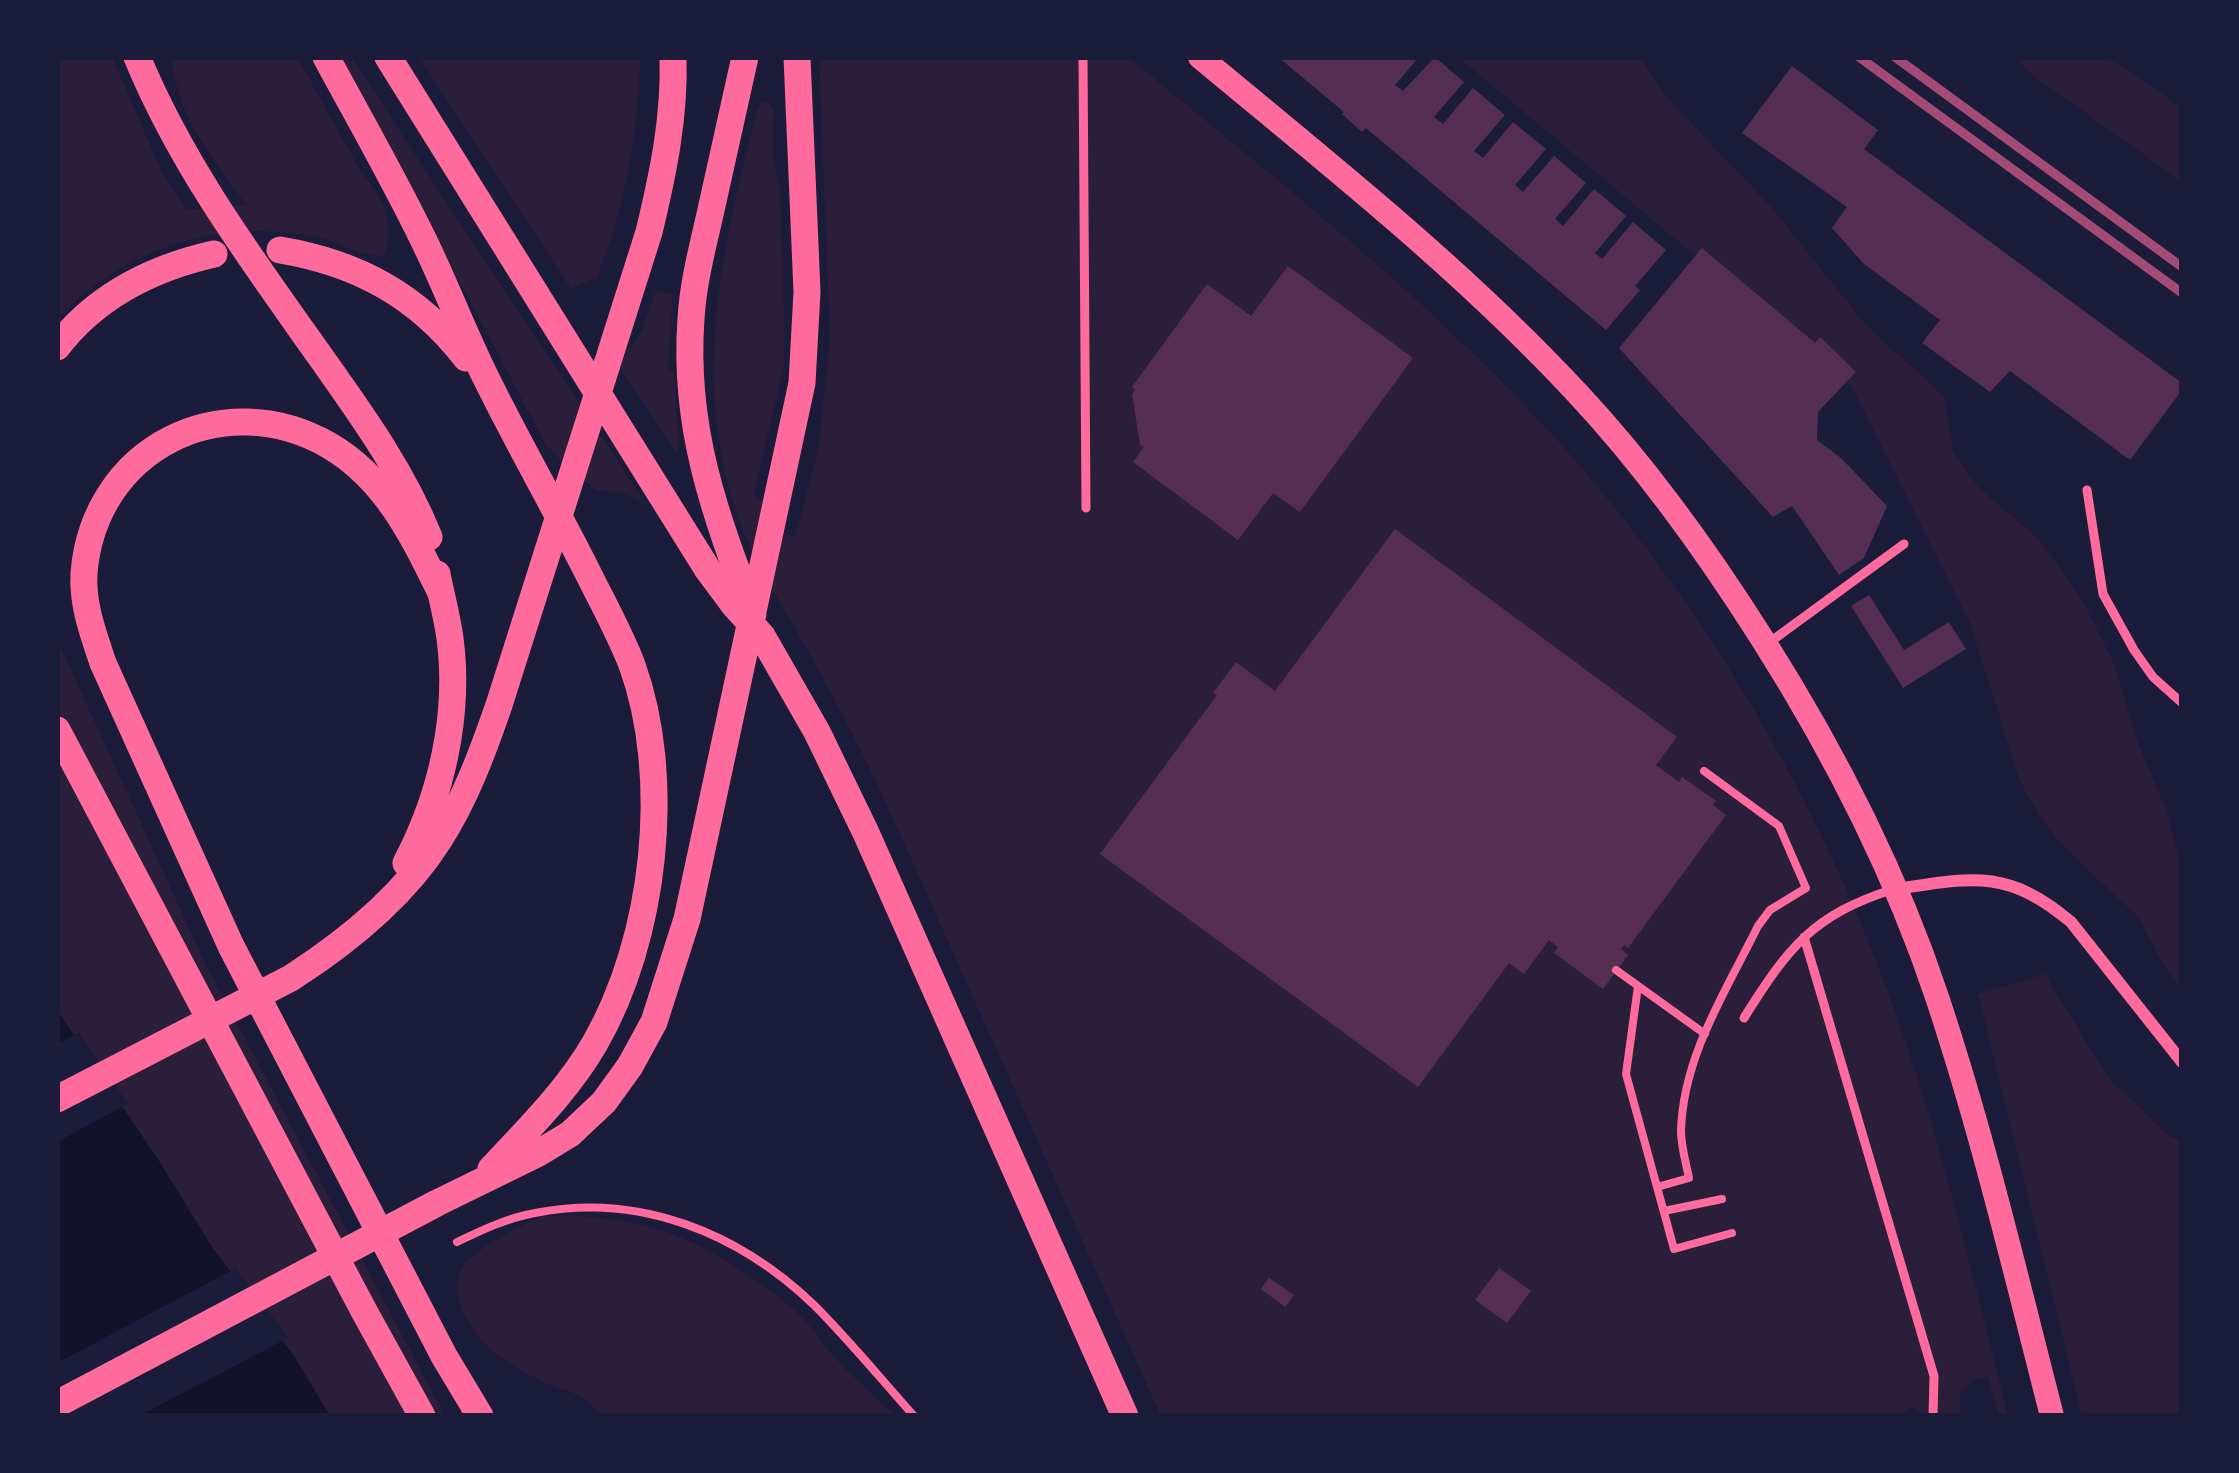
<!DOCTYPE html>
<html>
<head>
<meta charset="utf-8">
<style>
  body { margin:0 }
  #map { position:relative; width:2239px; height:1473px; overflow:hidden; background:#1b1b3a; font-family:Karla,sans-serif }
  canvas { display:block }
  .frame { position:absolute; inset:0; border:60px solid #1b1b3a; pointer-events:none }
</style>
</head>
<body>
<div id="map">
<canvas width="2239" height="1473"></canvas>
<div class="frame"></div>
</div>
<script>
const g = document.querySelector('canvas').getContext('2d');
g.lineJoin = 'round';
function fillPath(path, color) {
  g.fillStyle = color;
  g.fill(path, 'evenodd');
}
function strokePath(path, color, width, dash) {
  g.strokeStyle = color;
  g.lineWidth = width;
  g.lineCap = dash ? 'butt' : 'round';
  g.setLineDash(dash || []);
  g.stroke(path);
}
fillPath(new Path2D(`
  M57,57H112L163,175L187,210L246,205C224,172 197,142 183,105C177,90 174,73 170,57H297L362,173C382,194 398,229 383,256C363,257 334,240 312,236C218,219 122,248 57,319Z
  M341,57H351L645,503L622,493L596,490L567,467L546,445Z
  M419,57H640C638,133 626,207 597,277L571,289Z
  M819,57H1128C1273,176 1422,293 1549,431C1719,617 1844,843 1919,1082C1953,1192 1980,1305 2008,1416H1999L1988,1377L1974,1380L1961,1390L1960,1416H1926L1911,1407L1903,1416H1161L880,790C856,740 831,692 804,644C780,601 753,561 737,514C690,379 723,244 757,110L760,103L767,102L774,110L773,158L780,188L785,345L784,367L754,492L788,536L795,537L818,450L830,340Z
  M1458,57H1640L1664,94L1770,206L1867,326L1944,396L1953,452L1980,489L2039,539L2083,601L2114,663L2138,743L2166,810L2182,868V989L2162,963L2139,918L2062,845L2038,814L2020,781L1969,621L1847,377L1704,263Z
  M2015,57H2101L2120,65L2182,108V182L2028,72Z
  M656,290L673,294L668,369L674,371L679,443L677,453L617,363L641,333Z
  M57,639L204,961L445,1416H330L294,1356L212,1247L159,1161L57,1010Z
  M2045,974L2107,1076L2169,1136L2182,1140V1416H2082L1978,994Z
  M544,1216C650,1213 714,1243 794,1310C811,1324 822,1343 836,1359C855,1379 876,1397 896,1416H605C595,1409 586,1400 575,1394C569,1390 565,1390 558,1388C537,1380 511,1366 493,1352C473,1334 448,1299 460,1271C468,1252 524,1223 544,1216Z`), '#2a1e3b');
fillPath(new Path2D(`
  M57,1010L159,1161L212,1247L294,1356L330,1416H57Z`), '#12122b');
fillPath(new Path2D(`
  M79,1032L128,1104L57,1142V1044Z
  M236,1268L288,1338L139,1416H57V1363Z`), '#1b1b3a');
fillPath(new Path2D(`
  M1278,57H1419L1395,85L1403,91L1435,57L1464,82L1434,117L1439,121L1443,124L1473,88L1505,115L1474,151L1483,158L1513,122L1546,149L1515,185L1523,192L1554,156L1586,183L1555,219L1563,226L1594,189L1626,216L1595,253L1602,259L1633,222L1666,250L1635,286L1640,290L1606,330L1366,128L1362,132L1342,114L1344,112Z
  M1792,66L1878,130L1864,149L2182,383V390L2130,460L2010,371L1990,392L1922,343L1940,320L1864,264L1832,228L1847,207L1742,133Z
  M1702,248L1815,343L1820,337L1856,372L1818,412L1817,440L1841,458L1887,506L1864,558L1839,575L1792,506L1773,517L1619,348Z
  M1288,266L1413,358L1300,512L1273,493L1238,540L1133,462L1144,447L1140,445L1132,394L1135,390L1132,387L1207,284L1251,316Z
  M1395,529L1677,737L1656,765L1679,782L1682,777L1716,801L1713,805L1726,815L1628,948L1624,945L1621,949L1628,955L1603,989L1554,953L1558,947L1549,940L1524,974L1509,963L1418,1087L1100,854L1217,695L1213,693L1236,662L1275,691Z
  M1869,595L1904,650L1949,622L1966,649L1903,688L1851,606Z
  M1499,1268L1531,1291L1507,1323L1475,1300Z
  M1269,1278L1294,1295L1285,1307L1261,1289Z`), '#542f53');
strokePath(new Path2D(`
  M1704,771L1779,826L1806,888L1770,910L1758,926C1726,991 1683,1056 1681,1131C1681,1146 1686,1163 1689,1178L1657,1187L1674,1249L1732,1233
  M1616,970L1705,1034
  M1638,986L1626,1074L1657,1187
  M1664,1211L1722,1199
  M457,1242C482,1230 507,1218 535,1213C639,1192 739,1233 814,1305C849,1340 881,1379 914,1416`), '#ff6b9d', 8);
strokePath(new Path2D(`
  M1083,57L1086,508
  M2087,490L2103,594L2134,650L2153,677L2182,703
  M1770,642L1904,544
  M1804,937L1934,1376L1933,1416
  M1744,1018C1788,948 1812,915 1894,889`), '#ff6b9d', 9);
strokePath(new Path2D(`
  M1897,889C1973,877 2008,869 2071,922L2182,1062`), '#ff6b9d', 12);
strokePath(new Path2D(`
  M1200,57C1330,165 1463,270 1578,394C1649,470 1708,553 1763,640C1834,752 1895,871 1937,997C1983,1135 2016,1276 2052,1416`), '#ff6b9d', 24);
strokePath(new Path2D(`
  M137,57C182,166 252,260 320,356C361,414 402,470 429,537
  M326,57C359,118 394,179 424,241C448,290 467,342 492,390C523,452 558,513 589,575C604,605 620,634 632,665C673,778 655,939 595,1043C568,1090 528,1129 491,1169
  M388,57L708,570L734,605L762,636L817,732L866,833L1125,1416
  M745,57C734,108 722,159 711,210C703,246 693,282 691,319C683,428 715,514 753,614
  M280,250C358,263 418,296 466,358
  M57,347C96,296 152,268 214,254
  M440,591C413,536 386,479 330,446C223,384 94,448 84,573C82,604 93,633 103,663L231,946L444,1356L480,1416
  M57,730L364,1311L422,1416
  M406,863C442,795 460,714 450,638C447,616 441,595 437,574
  M57,1099L291,978C347,942 403,897 439,840C466,798 483,751 499,705L649,232C663,174 675,117 673,57
  M57,1404L437,1203L537,1154L570,1134L604,1102L630,1066L654,1022L687,919L802,383L807,292L797,57`), '#ff6b9d', 27);
strokePath(new Path2D(`
  M1859,57L2182,293
  M1895,57L2182,267`), '#a44b75', 9);
</script>
</body>
</html>
